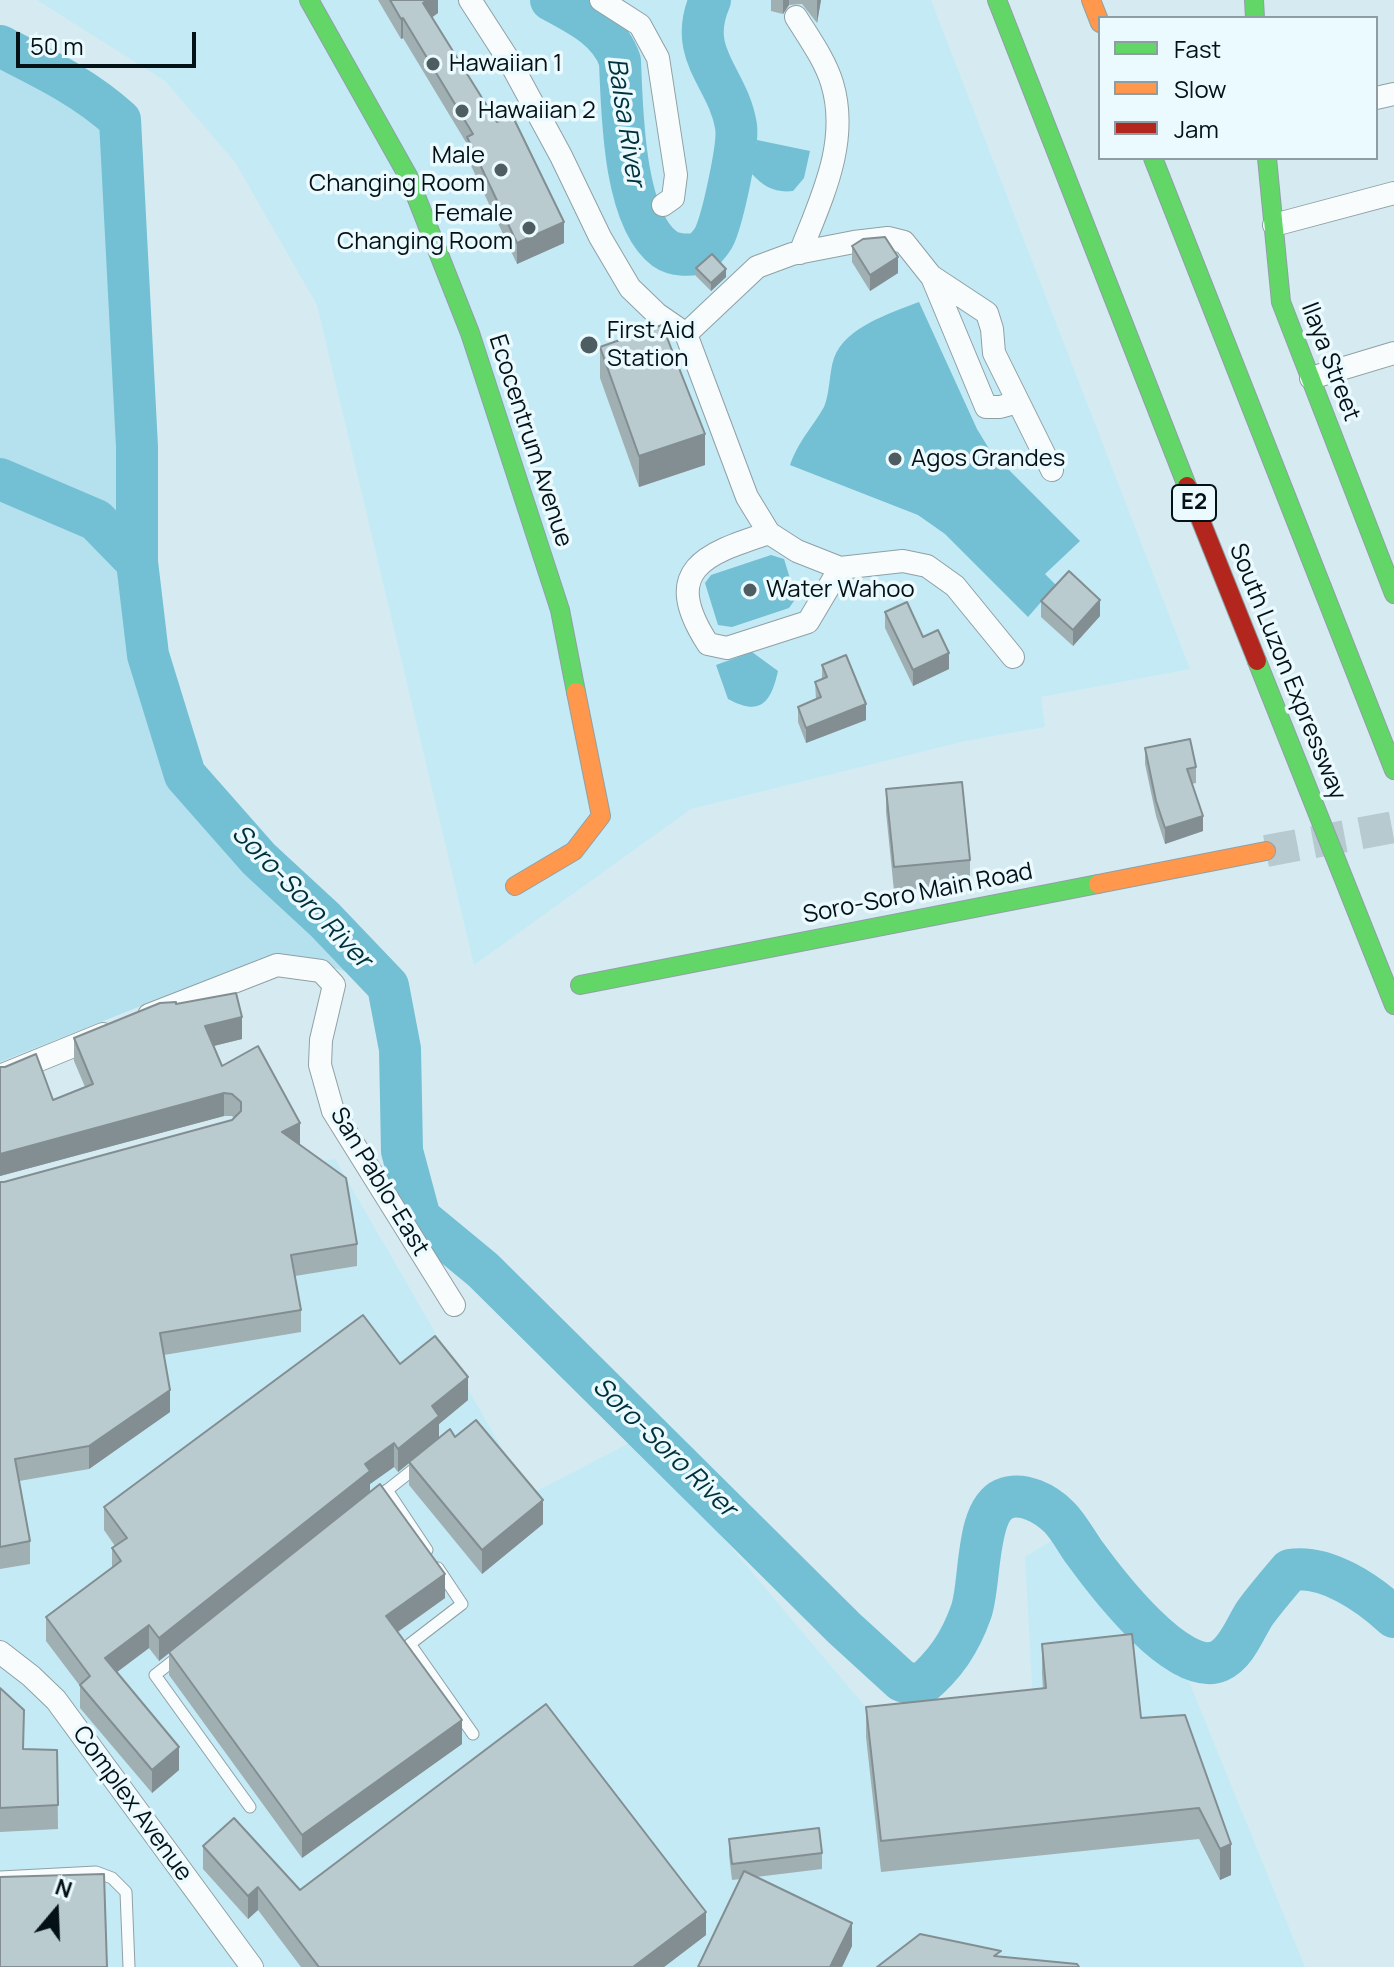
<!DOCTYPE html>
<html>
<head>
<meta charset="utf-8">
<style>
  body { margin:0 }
  #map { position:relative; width:1394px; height:1967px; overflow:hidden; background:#d5ebf1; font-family:Manrope,sans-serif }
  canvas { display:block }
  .legend { position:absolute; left:1098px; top:16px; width:280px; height:144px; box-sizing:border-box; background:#eafaff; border:2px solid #8e9da1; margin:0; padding:10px 14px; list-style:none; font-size:24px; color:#041115 }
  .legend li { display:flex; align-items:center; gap:16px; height:40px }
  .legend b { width:40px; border:2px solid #8e9da1 }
  .north { position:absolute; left:16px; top:1871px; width:80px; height:80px; -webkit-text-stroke:6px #eafaff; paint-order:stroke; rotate:19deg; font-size:22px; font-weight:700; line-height:32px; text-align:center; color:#041115 }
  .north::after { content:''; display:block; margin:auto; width:28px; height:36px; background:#041115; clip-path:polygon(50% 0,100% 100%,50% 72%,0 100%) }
  .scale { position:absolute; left:16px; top:32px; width:180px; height:36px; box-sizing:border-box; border:4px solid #041115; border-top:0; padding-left:10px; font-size:24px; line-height:28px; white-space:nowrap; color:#041115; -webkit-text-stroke:6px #eafaff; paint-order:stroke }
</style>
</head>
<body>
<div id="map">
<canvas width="1394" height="1967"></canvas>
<ul class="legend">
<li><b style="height:10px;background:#63d668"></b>Fast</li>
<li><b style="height:10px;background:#ff974d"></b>Slow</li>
<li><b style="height:10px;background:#b3261e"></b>Jam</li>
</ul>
<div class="north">N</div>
<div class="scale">50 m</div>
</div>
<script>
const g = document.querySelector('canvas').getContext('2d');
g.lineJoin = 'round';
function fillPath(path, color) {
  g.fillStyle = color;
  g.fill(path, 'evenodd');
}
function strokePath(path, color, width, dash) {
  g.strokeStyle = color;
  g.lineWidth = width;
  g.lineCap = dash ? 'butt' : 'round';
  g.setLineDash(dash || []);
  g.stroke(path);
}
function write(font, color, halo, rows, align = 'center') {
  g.font = font + ' Manrope,sans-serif';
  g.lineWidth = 7;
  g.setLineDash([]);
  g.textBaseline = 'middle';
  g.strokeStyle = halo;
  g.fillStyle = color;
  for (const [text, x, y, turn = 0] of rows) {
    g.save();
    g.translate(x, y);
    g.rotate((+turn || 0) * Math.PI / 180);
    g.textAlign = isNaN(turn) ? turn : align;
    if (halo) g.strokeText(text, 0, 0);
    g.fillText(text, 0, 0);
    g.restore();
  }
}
fillPath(new Path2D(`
  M37,0H931L1190,669L1041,697L1045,727L965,741L691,809L474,965L317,305L235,162L165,81Z
  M335,1159L529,1495L639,1438L879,1723L1033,1705L1025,1557L1054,1539L1188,1679L1305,1967H0V1216Z`), '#c4eaf5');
fillPath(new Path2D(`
  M0,46C45,70 81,85 120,120L137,447V562L148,655L185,775L259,859L325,920L388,986L320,963L267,956L0,1062Z`), '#b5e1ee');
fillPath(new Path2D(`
  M757,140L810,151L804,178L793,191C775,193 764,187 752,174Z
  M919,302L977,429L991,452L1080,541L1045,574L1056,585L1028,617L945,534L918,515L790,465C799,440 812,428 824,407C830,393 829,373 834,358C845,327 891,313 919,302Z
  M771,555L784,559L796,598L789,608L732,627L718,625L705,583L711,575Z
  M752,652L778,671C771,702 761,717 728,699L716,665Z`), '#73bfd3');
strokePath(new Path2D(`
  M551,0C579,15 610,30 620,61C622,109 623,218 665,249C675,256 688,255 700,254C706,248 712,242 715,235C723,216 739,145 736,126C728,77 686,55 710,0
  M0,46C43,68 84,87 120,120L137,447V562L148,655L185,775L259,859L325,920L388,986L400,1049L402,1151L420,1218L483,1270L844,1628L902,1681L920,1686C945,1665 960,1643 971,1612C981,1585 975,1512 1004,1499C1023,1491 1046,1504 1059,1517C1069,1527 1076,1541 1084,1552C1105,1581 1179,1679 1219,1661C1237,1653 1245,1628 1255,1613C1266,1598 1278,1584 1290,1570C1326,1564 1368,1593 1394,1617
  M0,479L96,520L137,562`), '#73bfd3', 42);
strokePath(new Path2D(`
  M1266,851L1394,827`), '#b6cad0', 32, [32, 16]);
const lane = new Path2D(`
  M387,1490L427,1550
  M376,1499L419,1465
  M438,1568L462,1604L410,1644L473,1734
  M178,1657L155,1675L250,1807
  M0,1877L96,1872L112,1878L126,1892L129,1967`);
const street = new Path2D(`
  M470,0L510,62L561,156L600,237L630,288L657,314L686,334L747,497L769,533L797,551L840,568L903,561L927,566L955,586L1013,657
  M601,0L640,25L658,58L676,175L673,198L663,205
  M796,17C809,38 825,60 832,83C850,142 821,199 800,253
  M1376,98L1394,94
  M1274,225L1394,193
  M932,277L986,407H1000L1018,402
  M686,334L757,267L792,254L854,242L888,238L904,242L931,276L987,313L992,329L994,353L1052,470
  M1311,378L1394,353
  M769,533C704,554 660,570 708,644L727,648L808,622L840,568
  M149,1015L277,965L321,971L334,985L321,1040L320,1065L333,1111L454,1305
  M0,1076L103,1034
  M0,1652L31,1676L56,1700L252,1967`);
const fast = new Path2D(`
  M309,0L408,176L470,333L560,610L576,692
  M997,0L1187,486
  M1254,0L1255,18
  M1153,158L1394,770
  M1267,158L1281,302L1394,594
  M1257,661L1394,1005
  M580,985L1098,884`);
const slow = new Path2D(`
  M1091,0L1100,23
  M1098,884L1266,851
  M515,886L574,851L601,816L576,692`);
const jam = new Path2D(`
  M1187,486L1257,661`);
strokePath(lane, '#8fa0a5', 13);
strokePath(street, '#8fa0a5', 24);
strokePath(fast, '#8fa0a5', 20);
strokePath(slow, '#8fa0a5', 20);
strokePath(jam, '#8fa0a5', 20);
strokePath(lane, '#f9fcfd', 11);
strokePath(street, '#f9fcfd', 22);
strokePath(fast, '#63d668', 18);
strokePath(slow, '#ff974d', 18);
strokePath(jam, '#b3261e', 18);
fillPath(new Path2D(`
  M378,0H438V13L432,17L564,243L517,264L467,157V144L403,38L401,39Z
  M771,0H821L817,23L802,4L789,5L783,14L771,11Z
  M852,246L898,273L870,291L852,262Z
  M696,268L726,277L711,291L696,276Z
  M600,347L705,465L639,487L600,378Z
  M1041,601L1100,616L1073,646L1041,617Z
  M885,612L923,637L949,669L913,686L885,628Z
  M822,665L866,720L806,743L798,722V707L816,699L815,682L822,679Z
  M1145,748L1196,767V783L1192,784L1203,831L1165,844L1156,816L1145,764Z
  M886,789L970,860V884L894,891L886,812Z
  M74,1038L242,1039L214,1046L222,1066L300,1145L357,1244V1266L295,1276L301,1310V1332L164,1355L170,1412L89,1469L19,1481L30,1541V1564L0,1569V1182H4L232,1120L234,1118L232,1116H224L0,1176V1067L53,1100L85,1087L74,1061Z
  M400,1364L468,1400L439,1424V1437H455L543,1524L482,1574L409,1485V1463L398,1472L394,1467L370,1484V1492L445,1598L398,1632L462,1744L302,1858L169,1675V1653L159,1661L149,1648L117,1672L179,1770L152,1793L80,1708V1686L46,1641V1617L112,1568V1548L115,1546L104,1530V1507Z
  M1042,1644L1141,1718L1185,1715L1231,1875L1220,1880L1199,1839L881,1872L866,1737V1707L1043,1689L1042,1674Z
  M0,1688L23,1749L57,1750L58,1829L0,1832Z
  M729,1839L822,1853V1869L756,1877L852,1946L842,1967H698L741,1879L732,1880L729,1855Z
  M203,1846L300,1890L706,1935L664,1967H301L258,1910L248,1919L203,1869Z`), '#a0afb2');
fillPath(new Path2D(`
  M427,0H438V13L423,24V3Z
  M783,0H789V5L783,14Z
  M817,0H821L817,23Z
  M403,18V38L401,39V19Z
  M564,222V243L517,264V243Z
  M898,257V273L870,291V275Z
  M726,269V277L711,291V283Z
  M705,434V465L639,487V456Z
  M1100,600V616L1073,646V630Z
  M949,653V669L913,686V670Z
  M866,704V720L806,743V728Z
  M1203,816V831L1165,844V828Z
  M242,1017V1039L205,1048V1026Z
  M224,1093V1116L0,1176V1154Z
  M300,1123V1145L282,1132Z
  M468,1377V1400L439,1424V1439L398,1472V1449L432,1406Z
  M170,1390V1412L89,1469V1446Z
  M394,1443V1467L370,1484V1494L159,1661V1638L365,1464Z
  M543,1500V1524L482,1574V1550Z
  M445,1574V1598L386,1640V1616Z
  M149,1625V1648L105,1681V1658Z
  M462,1720V1744L302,1858V1835Z
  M179,1747V1770L152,1793V1770Z
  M1231,1844V1875L1220,1880V1849Z
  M258,1887V1910L248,1919V1896Z
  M706,1912V1935L664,1967H633Z
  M852,1923V1946L842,1967H830Z`), '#828e91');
const building = new Path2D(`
  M390,0H427L423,3L497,122L512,115L564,222L517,243L467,137L473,134L403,18L401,19Z
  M885,237L898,257L870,275L852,246L863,239Z
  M712,254L726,269L711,283L696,268Z
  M662,325L705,434L639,456L600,347Z
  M1069,571L1100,600L1073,630L1041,601Z
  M907,602L923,637L938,630L949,653L913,670L885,612Z
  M846,655L866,704L806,728L798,707L821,697L815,682L827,677L822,665Z
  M1190,739L1196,767L1187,769L1203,816L1165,828L1156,801L1145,748Z
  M962,782L970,860L894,867L886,789Z
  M236,993L242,1017L205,1026L222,1066L258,1046L300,1123L282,1132L346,1178L357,1244L291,1255L301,1310L160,1333L170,1390L89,1446L15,1459L30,1541L0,1547V1182H4L232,1120L241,1111V1102L232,1094L224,1093L0,1154V1067H5L36,1054L53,1100L93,1084L74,1038L160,1003L176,1002V1004Z
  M363,1315L400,1364L435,1336L468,1377L432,1406L439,1416L398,1449L394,1443L365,1464L370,1471L159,1638L149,1625L105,1658L179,1747L152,1770L80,1685L90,1676L46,1617L121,1561L112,1548L127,1538L104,1507Z
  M476,1420L543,1500L482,1550L409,1462L450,1429L455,1437Z
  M380,1484L445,1574L386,1616L462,1720L302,1835L169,1652Z
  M1132,1634L1141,1718L1185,1715L1231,1844L1220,1849L1199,1808L881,1841L866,1707L1046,1688L1042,1644Z
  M0,1688L24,1710L23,1749L57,1750L58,1805L0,1808Z
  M546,1704L706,1912L633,1967H319L258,1887L248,1896L203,1846L234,1818L300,1890Z
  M819,1828L822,1853L732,1864L729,1839Z
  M744,1871L852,1923L830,1967H698Z
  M104,1874L107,1967H0V1877Z
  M920,1934L1001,1951L994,1956L1077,1964L1079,1967H877Z`);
fillPath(building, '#bacbcf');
strokePath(building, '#828e91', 2);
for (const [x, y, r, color] of [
  [433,64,8,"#4d5d62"],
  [462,111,8,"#4d5d62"],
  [501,170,8,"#4d5d62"],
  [529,228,8,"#4d5d62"],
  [589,345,10,"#4d5d62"],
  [895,459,8,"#4d5d62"],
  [750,590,8,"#4d5d62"]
]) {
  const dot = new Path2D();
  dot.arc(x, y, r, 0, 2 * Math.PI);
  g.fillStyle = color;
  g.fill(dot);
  strokePath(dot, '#eafaff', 3);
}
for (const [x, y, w] of [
  [1194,503,44]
]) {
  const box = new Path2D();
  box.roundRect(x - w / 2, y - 18, w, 36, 6);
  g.fillStyle = '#eafaff';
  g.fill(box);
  strokePath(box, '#041115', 2);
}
write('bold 22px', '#041115', null, [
  ["E2",1194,503]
]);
write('24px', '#041115', '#eafaff', [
  ["Hawaiian 1",449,64],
  ["Hawaiian 2",478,111],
  ["Male",485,156,"right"],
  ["Changing Room",485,184,"right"],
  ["Female",513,214,"right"],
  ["Changing Room",513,242,"right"],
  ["First Aid",607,331],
  ["Station",607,359],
  ["Agos Grandes",911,459],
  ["Water Wahoo",766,590]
], 'left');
write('24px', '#041115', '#eafaff', [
  ["Ilaya Street",1330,362,69],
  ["Ecocentrum Avenue",530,441,72],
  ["South Luzon Expressway",1287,672,68],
  ["Soro-Soro Main Road",918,894,-11],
  ["San Pablo-East",379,1182,59],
  ["Complex Avenue",132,1804,54]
]);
write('italic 26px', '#00303b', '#eafaff', [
  ["Balsa River",625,122,81],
  ["Soro-Soro River",301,897,46],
  ["Soro-Soro River",664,1448,44]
]);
</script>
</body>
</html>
